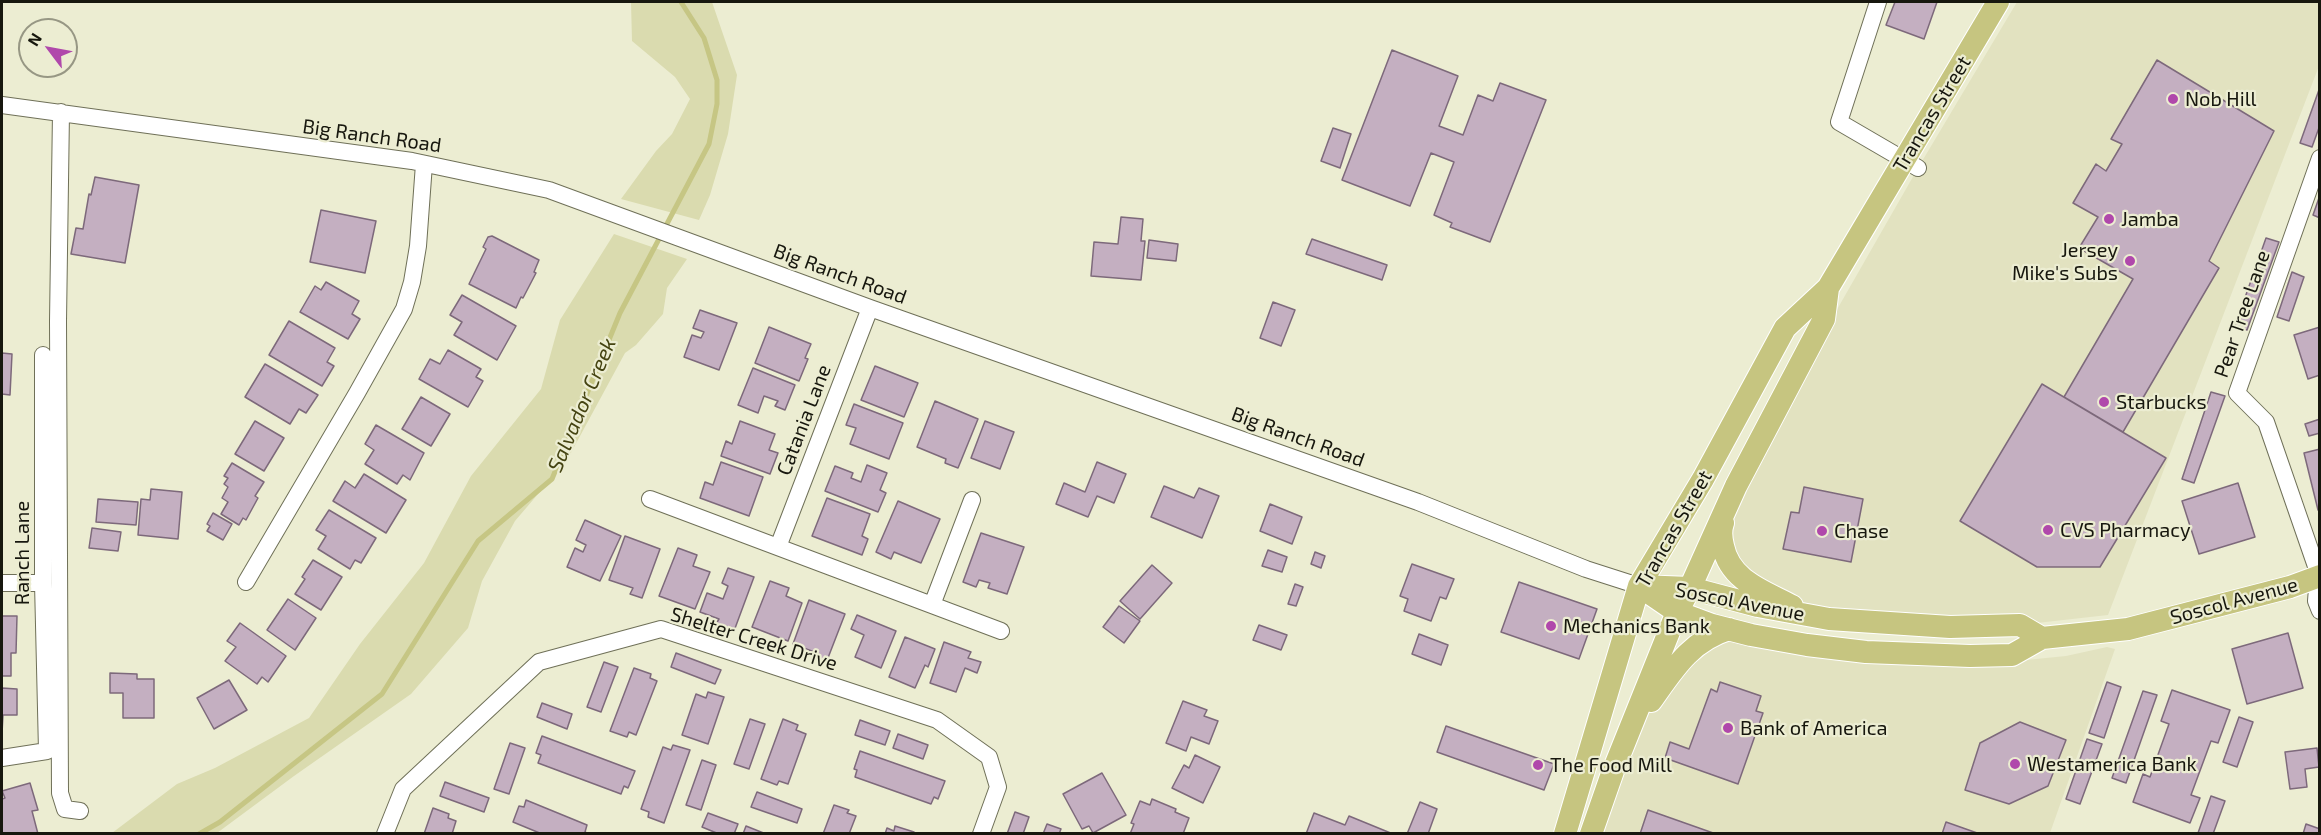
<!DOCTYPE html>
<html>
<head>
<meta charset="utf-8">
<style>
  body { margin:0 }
  #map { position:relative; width:2321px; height:835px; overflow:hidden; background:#ecedd2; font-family:"Exo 2",sans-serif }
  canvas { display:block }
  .frame { position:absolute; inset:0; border:3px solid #17170e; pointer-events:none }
  .north { position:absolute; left:18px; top:18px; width:60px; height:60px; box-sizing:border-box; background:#ecedd2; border:2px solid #979784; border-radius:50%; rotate:302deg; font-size:16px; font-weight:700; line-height:24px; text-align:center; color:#17170e }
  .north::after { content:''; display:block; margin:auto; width:21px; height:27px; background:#b048ab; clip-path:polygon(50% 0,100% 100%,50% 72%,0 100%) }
</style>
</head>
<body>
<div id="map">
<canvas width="2321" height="835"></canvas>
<div class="frame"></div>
<div class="north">N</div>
</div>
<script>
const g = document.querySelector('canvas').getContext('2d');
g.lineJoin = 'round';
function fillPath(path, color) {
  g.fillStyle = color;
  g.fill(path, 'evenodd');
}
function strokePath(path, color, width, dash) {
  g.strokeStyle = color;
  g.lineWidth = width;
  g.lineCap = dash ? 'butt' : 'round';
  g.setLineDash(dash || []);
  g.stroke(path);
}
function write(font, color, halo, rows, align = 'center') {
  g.font = font + ' "Exo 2",sans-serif';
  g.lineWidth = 4.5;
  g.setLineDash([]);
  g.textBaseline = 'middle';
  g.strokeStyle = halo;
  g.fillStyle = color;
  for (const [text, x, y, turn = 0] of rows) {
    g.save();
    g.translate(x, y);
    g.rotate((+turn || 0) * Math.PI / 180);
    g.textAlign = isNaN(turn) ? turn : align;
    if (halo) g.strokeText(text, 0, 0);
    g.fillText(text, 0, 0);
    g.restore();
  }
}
fillPath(new Path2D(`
  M2017,2H2319V66L2108,615L2010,626L1829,619L1728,563L1736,486L1918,168Z
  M1711,636L2026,660L2066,656L2107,647L2115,649L2050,833L1590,834L1637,721Z`), '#e2e2c0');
fillPath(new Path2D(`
  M631,2H712L737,75L728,134L710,195L699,220L621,199L656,151L672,134L690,99L675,77L632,41Z
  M614,234L687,259L667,288L663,314L636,345L625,353L567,460L515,521L482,581L468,628L411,694L294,776L217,833H112L177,784L215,768L309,718L360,644L424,563L471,476L541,389L560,320Z`), '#dadbaf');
strokePath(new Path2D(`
  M199,834L220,822L382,694L478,541L552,479L620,313L709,144L717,104V80L704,38L681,2`), '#c6c684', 5);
const building = new Path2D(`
  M1895,2H1937L1924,39L1886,25Z
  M1392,50L1458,76L1439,126L1463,135L1478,95L1493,101L1500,83L1546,100L1490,242L1450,227L1452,223L1434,215L1454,162L1431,153L1410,206L1342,180Z
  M2157,60L2274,131L2209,261L2219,268L2123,432L2064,397L2133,279L2079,248L2098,217L2073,203L2096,164L2106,171L2122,144L2111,139Z
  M2320,87V125L2312,147L2300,143Z
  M1333,128L1351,134L1340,168L1321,161Z
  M95,177L139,185L125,263L71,254L76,228L83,229L89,194L91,195Z
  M2320,195V218L2313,215Z
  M321,210L376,221L365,273L310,262Z
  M1121,217L1143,219L1141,241H1145L1141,280L1091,276L1094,242L1118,244Z
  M492,236L539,260L534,272L536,273L523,298L521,297L516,308L469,284L486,249L483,247L488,237Z
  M2266,238L2279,242L2247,330L2235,326Z
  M1312,239L1387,265L1382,280L1306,254Z
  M1149,240L1178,244L1176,261L1147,258Z
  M2292,272L2304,277L2289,321L2277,317Z
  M326,282L359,301L352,314L360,319L348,339L300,312L315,286L321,290Z
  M462,295L516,326L497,360L454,335L462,322L450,315Z
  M1273,302L1295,310L1281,346L1260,338Z
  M700,310L737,323L719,370L684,357L692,335L701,338L704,332L693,328Z
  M289,321L335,348L327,362L334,366L322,386L269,355Z
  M769,327L811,344L805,358L808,359L799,381L755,363Z
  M2320,327V375L2308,379L2294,335Z
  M448,350L481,369L476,377L483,381L468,407L419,379L430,359L440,364Z
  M2,353L12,354L10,395L2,394Z
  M265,364L318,395L306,413L299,409L290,424L245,397Z
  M875,366L918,383L904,417L861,400Z
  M753,368L795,385L785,410L775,406L778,401L764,396L758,413L738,405Z
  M2042,384L2166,458L2100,567H2037L1960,521Z
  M2211,392L2225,396L2194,483L2182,479Z
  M421,397L450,414L431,446L402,429Z
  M935,401L978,419L958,468L945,463L946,459L917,447Z
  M854,404L903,423L889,459L850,444L856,428L846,425Z
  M2320,419V433L2309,436L2305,424Z
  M255,421L284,438L264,471L235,454Z
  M740,421L775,434L769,450L778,453L770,474L721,456L726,441L732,444Z
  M985,421L1014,432L1000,469L971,458Z
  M376,425L424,453L410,480L403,475L397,484L365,464L374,450L365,444Z
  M2320,449V510H2318L2304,453Z
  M721,462L763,477L749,516L700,498L705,482L713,485Z
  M1097,462L1126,474L1114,503L1097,496L1088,517L1056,504L1064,483L1085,492Z
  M232,463L264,482L255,496L258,498L246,520L243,518L239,525L221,514L228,502L222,498L228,487L224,484L228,478L224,476Z
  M867,465L887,473L880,490L886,493L878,512L825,491L835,466L853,473L851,478L861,482Z
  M364,474L406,500L386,533L333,501L345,481L355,488Z
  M2238,483L2255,537L2199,554L2182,501Z
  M1164,486L1194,498L1199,488L1219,496L1202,538L1151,517Z
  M1804,487L1863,499L1851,562L1783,549L1791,512L1799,513Z
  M151,489L182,492L178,539L138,535L141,499L150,500Z
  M827,498L870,514L862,536L868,539L862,555L812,536Z
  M98,499L138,502L136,525L96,522Z
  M898,501L940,519L921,563L894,552L891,559L876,552Z
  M1270,504L1302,517L1292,544L1260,531Z
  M329,510L376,538L361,563L355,560L350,569L318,549L326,536L316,530Z
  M213,513L232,524L223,540L207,531L210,526L207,524Z
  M585,520L621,536L600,581L567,567L575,548L583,552L586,545L576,540Z
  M92,528L121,532L118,551L89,548Z
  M981,533L1024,547L1007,594L988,588L990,583L979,580L976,587L963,582Z
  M625,536L660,549L642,598L630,594L633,588L609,580Z
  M678,548L697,555L693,566L710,572L695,609L659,596Z
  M1268,550L1287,557L1282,572L1262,566Z
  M1315,552L1325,556L1321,568L1311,564Z
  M313,560L342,577L321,610L295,594L305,579L302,577Z
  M1412,564L1454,579L1446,599L1440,597L1431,621L1404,611L1408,599L1400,596Z
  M1152,565L1172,583L1140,619L1120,601Z
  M728,568L754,577L734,631L716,624L719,619L700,612L707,593L723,599L728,586L722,583Z
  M770,581L789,588L786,596L802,603L788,641L752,627Z
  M1519,582L1597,609L1579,659L1501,632Z
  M1295,584L1303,587L1296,606L1288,604Z
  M288,599L316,618L295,650L267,630Z
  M809,600L845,614L826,663L814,659L817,653L793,644Z
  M1119,606L1140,621L1124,643L1103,627Z
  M857,615L896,631L881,668L855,657L864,635L851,629Z
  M2,616H17L16,653H11V676H2Z
  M240,623L286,656L268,682L262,677L257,684L225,661L236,647L227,641Z
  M1259,625L1287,635L1281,650L1253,640Z
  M2288,633L2303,688L2247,704L2232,649Z
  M1419,634L1448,645L1441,665L1412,654Z
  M905,637L935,649L928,667L925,665L915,688L889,677Z
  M944,642L971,652L968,658L981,662L977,673L965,668L956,692L930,683Z
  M676,653L721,670L715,684L671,667Z
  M604,662L618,667L601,712L587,707Z
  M634,668L651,674L650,678L657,681L636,735L629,732L627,737L610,731Z
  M110,673L137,674V679H154V718H123V693H110Z
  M229,680L247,710L214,729L197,698Z
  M1720,682L1761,696L1756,711L1763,713L1738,784L1665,758L1670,742L1689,749L1711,689L1717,692Z
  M2107,682L2121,687L2104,738L2089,733Z
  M2,688L17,689V715H3L2,733Z
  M2172,690L2230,710L2218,743L2211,741L2191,795L2200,798L2190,823L2133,802L2143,774L2150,777L2169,724L2161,721Z
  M2143,691L2157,695L2126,783L2112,778Z
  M708,692L724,697L708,744L682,735L696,694L706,698Z
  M1183,701L1207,710L1204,716L1218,721L1209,744L1191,737L1186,751L1166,743Z
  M542,703L572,714L567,729L537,717Z
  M2239,717L2253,722L2237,767L2223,762Z
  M750,719L765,724L749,769L734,764Z
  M783,719L798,725L796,730L806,734L788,784L779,781L777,785L761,779Z
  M860,720L890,731L885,745L855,735Z
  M2020,722L2066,740L2048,786L2009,804L1965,790L1980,743Z
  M1446,726L1554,764L1544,790L1437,752Z
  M898,734L928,745L923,759L893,748Z
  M542,736L635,771L628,788L624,786L621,794L538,763L541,755L536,753Z
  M2087,739L2102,744L2080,804L2066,799Z
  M510,743L525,748L509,794L494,789Z
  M673,745L690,750L664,823L648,817L649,812L641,809L663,747L671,750Z
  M2317,748L2319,767L2305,769L2307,787L2290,789L2285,752Z
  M860,751L945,781L938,799L934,797L931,804L855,777L857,770L854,769Z
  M1195,755L1220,767L1203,803L1172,788L1184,765L1189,768Z
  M702,760L716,765L701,810L686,805Z
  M1102,773L1126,815L1093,833L1089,826L1082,829L1063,794Z
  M445,782L489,798L484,812L440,796Z
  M30,783L38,810L32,811L38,834H2V799L5,798L2,791Z
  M757,792L802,809L797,823L751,807Z
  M2211,796L2225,801L2213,834L2198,833Z
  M1152,799L1176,809L1175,812L1189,818L1183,834H1130L1134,824L1131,823L1140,801L1150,805Z
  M526,800L587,825L585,832L589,834H542L513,822L519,806L524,807Z
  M1420,802L1437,809L1428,834H1407Z
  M834,805L849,810L847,813L856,816L849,834H823Z
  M433,808L449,814L448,818L456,821L452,834H424Z
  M1648,810L1716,834H1640Z
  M1015,812L1029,817L1023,834H1007Z
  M708,813L738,824L734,834H719L702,827Z
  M1314,813L1345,825L1349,816L1393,834H1306Z
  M1946,822L1980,834H1942Z
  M1047,824L1061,829L1059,834H1043Z
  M2306,824L2320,829V834H2303Z
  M746,826L766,834H743Z
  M895,826L914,832L913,834H885L887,828L894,831Z`);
fillPath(building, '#c4afc1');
strokePath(building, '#7d697b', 1.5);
const minor = new Path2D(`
  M1878,2L1839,122L1918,168
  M2,105L412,161L549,190L870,308L1418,502L1586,569L1639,586
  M61,112L58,321L60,793L65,809L80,811
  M2320,158L2237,393L2266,422L2320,578
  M650,499L1001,631
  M778,547L870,308
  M2318,576L2316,601L2320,611
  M246,582L357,393L404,309L412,282L418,246L424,164
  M2,583H43
  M932,605L972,500
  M2,758L47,751L43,583V355
  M385,834L403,789L539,662L661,629L937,720L989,757L998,787L981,834`);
const major = new Path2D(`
  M1723,523C1720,531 1721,538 1723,546C1730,581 1764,591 1792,606
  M1639,586L1677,612L1712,625L1751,635L1807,645L1866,652L1970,656L2012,655L2042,638L2128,629L2290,587L2320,576
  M1639,586L1690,588L1758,606L1829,619L1950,627L2020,625L2042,638
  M1651,701C1673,670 1690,641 1729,629
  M1565,834L1639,586L1703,479L1785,328L1828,288L1998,2
  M1591,834L1613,771L1677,612L1690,588L1736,486L1824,319L1828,288`);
strokePath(minor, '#6f7058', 18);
strokePath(major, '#fff', 24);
strokePath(minor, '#fff', 16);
strokePath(major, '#c6c580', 22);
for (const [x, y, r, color] of [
  [2173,99,6,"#b048ab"],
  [2109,219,6,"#b048ab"],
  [2130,261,6,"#b048ab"],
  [2104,402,6,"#b048ab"],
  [2048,530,6,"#b048ab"],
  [1822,531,6,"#b048ab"],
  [1551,626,6,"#b048ab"],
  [1728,728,6,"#b048ab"],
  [2015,764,6,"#b048ab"],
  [1538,765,6,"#b048ab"]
]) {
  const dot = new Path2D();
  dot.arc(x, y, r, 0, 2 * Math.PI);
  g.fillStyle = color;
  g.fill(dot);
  strokePath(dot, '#ecedd2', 2);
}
write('20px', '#17170e', '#ecedd2', [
  ["Nob Hill",2185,99],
  ["Jamba",2121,219],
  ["Jersey",2118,250,"right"],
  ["Mike's Subs",2118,273,"right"],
  ["Starbucks",2116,402],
  ["CVS Pharmacy",2060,530],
  ["Chase",1834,531],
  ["Mechanics Bank",1563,626],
  ["Bank of America",1740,728],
  ["Westamerica Bank",2027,764],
  ["The Food Mill",1550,765]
], 'left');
write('20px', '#17170e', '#ecedd2', [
  ["Trancas Street",1932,114,-59],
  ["Big Ranch Road",372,136,8],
  ["Big Ranch Road",840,274,20],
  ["Pear Tree Lane",2242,314,-71],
  ["Catania Lane",804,420,-69],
  ["Big Ranch Road",1298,437,20],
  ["Trancas Street",1674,529,-60],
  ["Ranch Lane",22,553,-90],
  ["Soscol Avenue",2234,601,-15],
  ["Soscol Avenue",1740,602,11],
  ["Shelter Creek Drive",754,639,17]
]);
write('italic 21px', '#454412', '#ecedd2', [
  ["Salvador Creek",582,405,-67]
]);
</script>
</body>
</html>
